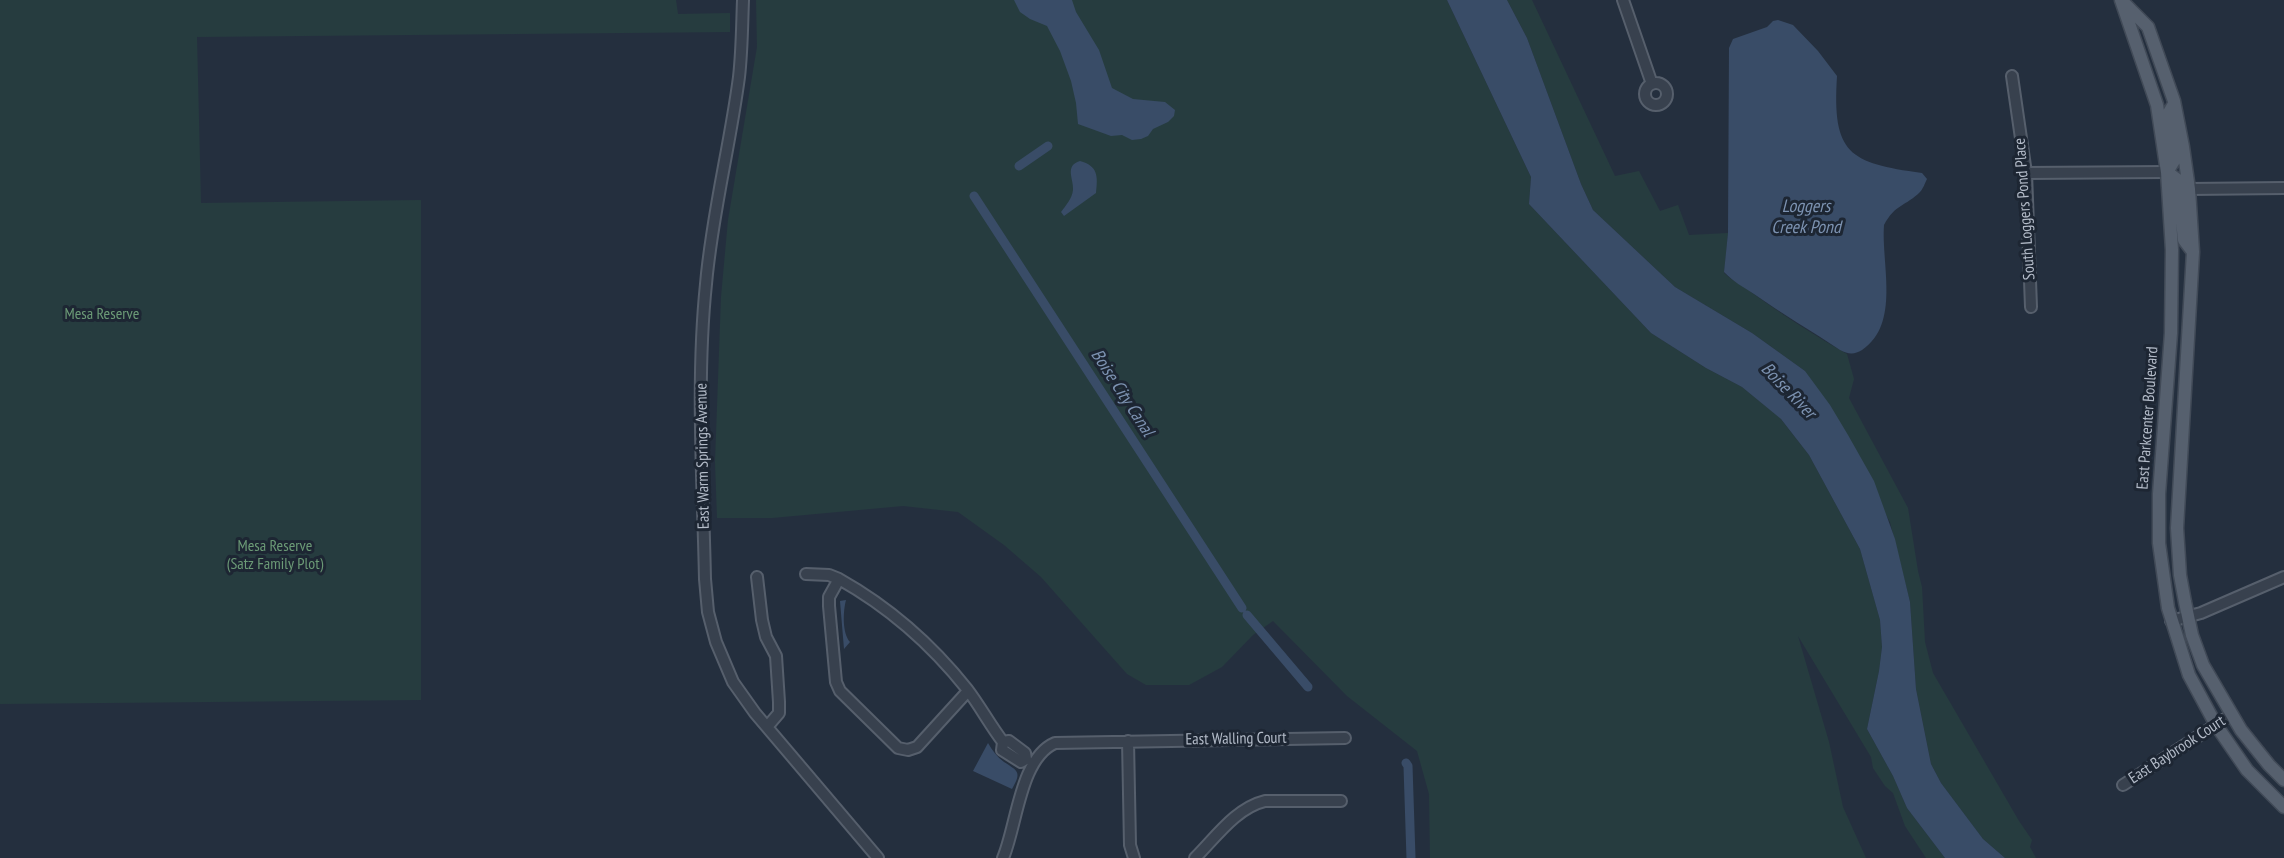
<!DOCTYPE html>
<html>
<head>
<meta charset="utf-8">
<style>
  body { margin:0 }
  canvas { display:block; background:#242f3e }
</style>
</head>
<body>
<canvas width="2284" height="858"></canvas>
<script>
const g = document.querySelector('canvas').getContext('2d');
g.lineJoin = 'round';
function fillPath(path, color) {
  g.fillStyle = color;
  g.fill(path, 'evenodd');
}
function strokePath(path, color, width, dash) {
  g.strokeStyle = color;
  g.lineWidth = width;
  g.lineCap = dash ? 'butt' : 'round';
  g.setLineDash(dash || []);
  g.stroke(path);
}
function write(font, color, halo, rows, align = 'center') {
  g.font = font + ' "PT Sans Narrow",sans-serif';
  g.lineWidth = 6;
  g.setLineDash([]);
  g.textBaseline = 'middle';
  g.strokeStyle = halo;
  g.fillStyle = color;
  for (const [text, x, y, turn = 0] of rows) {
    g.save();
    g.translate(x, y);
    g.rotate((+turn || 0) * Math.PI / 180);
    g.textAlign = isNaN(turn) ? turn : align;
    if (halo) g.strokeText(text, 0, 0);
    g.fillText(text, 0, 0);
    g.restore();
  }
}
fillPath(new Path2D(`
  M0,0H676L678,14L730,13V32L197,37L201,203L421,200V700L0,704Z
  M756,0H1447L1531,177L1529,204L1651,333L1706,368L1742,387L1780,418L1809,455L1860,549L1880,620L1882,647L1879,671L1867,729L1893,776L1907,808L1945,858H1926L1905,826L1893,793L1885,786L1873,768L1871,757L1798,636L1829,742L1843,807L1866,858H1430L1429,794L1417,751L1347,696L1273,621L1253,635L1222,667L1189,685H1146L1127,674L1041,577L1004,545L958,512L903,506L772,518H717L715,462L721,297L728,220L757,47Z
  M1507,0H1532L1615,176L1639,171L1660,211L1678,205L1689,235L1728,233L1724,273C1735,283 1744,286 1755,295C1784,316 1816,336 1847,354L1854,379L1849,398L1908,508L1918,571L1922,587L1925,642L1933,673L2019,821L2032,840L2030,847L2036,858H2005L1983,839L1941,783L1931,764L1916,689L1910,602L1890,522L1805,371L1752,333L1675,287L1593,210L1581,184L1527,38Z`), '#263c3f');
fillPath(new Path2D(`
  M1014,0H1072L1076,12L1099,50L1112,88L1133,99L1165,102L1175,110L1174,116L1168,122L1153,129L1148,136L1141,139L1132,140L1122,135L1111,136L1078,124L1076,103L1071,81L1060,51L1047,26L1030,19L1020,12Z
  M1447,0H1507L1527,38L1581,184L1593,210L1675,287L1752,333L1805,371L1830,405L1848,435L1874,481L1895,539L1910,602L1916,689L1931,764L1941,783L1983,839L2005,858H1945L1907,808L1893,776L1867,729L1879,671L1882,647L1880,620L1860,549L1809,455L1781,419L1742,387L1706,368L1651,333L1529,204L1531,177Z
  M1778,20L1793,25L1818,51L1837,76C1832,154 1849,163 1922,173L1927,179C1925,183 1923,189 1920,192C1906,206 1895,204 1884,225C1881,264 1901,324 1862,350C1854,355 1848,354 1840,350C1812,331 1782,314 1754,294C1742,286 1735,283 1724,272L1728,233L1729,48L1733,39L1767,27L1773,21Z
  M1080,161C1098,166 1098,176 1096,193L1064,216L1061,212C1066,205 1072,199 1073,190C1074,179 1064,166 1080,161Z
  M846,600C843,611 842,633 850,642L844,649L840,601Z
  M988,743C992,750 997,757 1004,762C1018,771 1022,772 1012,789L973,771Z`), '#394c67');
strokePath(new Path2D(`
  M1019,166L1048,146
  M974,196L1242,608
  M1247,615L1308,687
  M1406,763L1408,766L1411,858`), '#394c67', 9);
const minor = new Path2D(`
  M743,0C742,26 742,51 739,77C730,146 712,214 706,284C696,381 703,481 705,579L708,612L716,642L733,682L755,713L878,858
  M1623,0L1652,84
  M2012,76L2026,173L2031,307
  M1645 94a11 11 0 1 1 22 0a11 11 0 1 1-22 0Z
  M2026,173L2167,172
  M2189,189L2284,188
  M806,574L829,575L839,579C889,607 932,645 967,689C980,706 990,725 1003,742L1002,750L1021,762L1026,759L1025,753L1009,741L1003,742
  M757,577L762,620L766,637L776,656L779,702V713L767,727
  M839,579L829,597V606L836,682L840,691L898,748L908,750L917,747L968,691
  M2171,621L2201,613L2284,577
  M1128,741L1130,845L1134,858
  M2123,785L2231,715
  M1003,858C1017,825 1020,758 1055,743L1345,738
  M1195,858C1216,837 1236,808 1265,801H1341`);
const major = new Path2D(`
  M2121,0L2157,105L2167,172L2172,250L2171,333L2159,494V543L2168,608L2189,675L2216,725L2247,770L2284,807
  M2123,2L2148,27L2174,101L2183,147L2189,189L2193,252L2177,528L2180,575L2185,602L2192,635L2203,665L2241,730L2269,765L2284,780
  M2167,172L2178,180L2184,240L2193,252
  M2167,172L2175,159L2167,116L2174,104`);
strokePath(minor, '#565f6c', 14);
strokePath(major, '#414a57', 15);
strokePath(minor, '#38414e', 10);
strokePath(major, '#56606e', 12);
write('16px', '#b4bcc9', '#1d2633', [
  ["South Loggers Pond Place",2025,209,-94],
  ["East Parkcenter Boulevard",2148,418,-86],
  ["East Warm Springs Avenue",703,456,-91],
  ["East Walling Court",1236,739,-1],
  ["East Baybrook Court",2177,750,-33]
]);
write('16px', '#6b9a76', '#1d2633', [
  ["Mesa Reserve",102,314],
  ["Mesa Reserve",275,546],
  ["(Satz Family Plot)",275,564]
]);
write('italic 18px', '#7c92b1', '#1d2633', [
  ["Loggers",1806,207],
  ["Creek Pond",1806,228],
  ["Boise River",1788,391,46],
  ["Boise City Canal",1122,393,57]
]);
</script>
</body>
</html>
